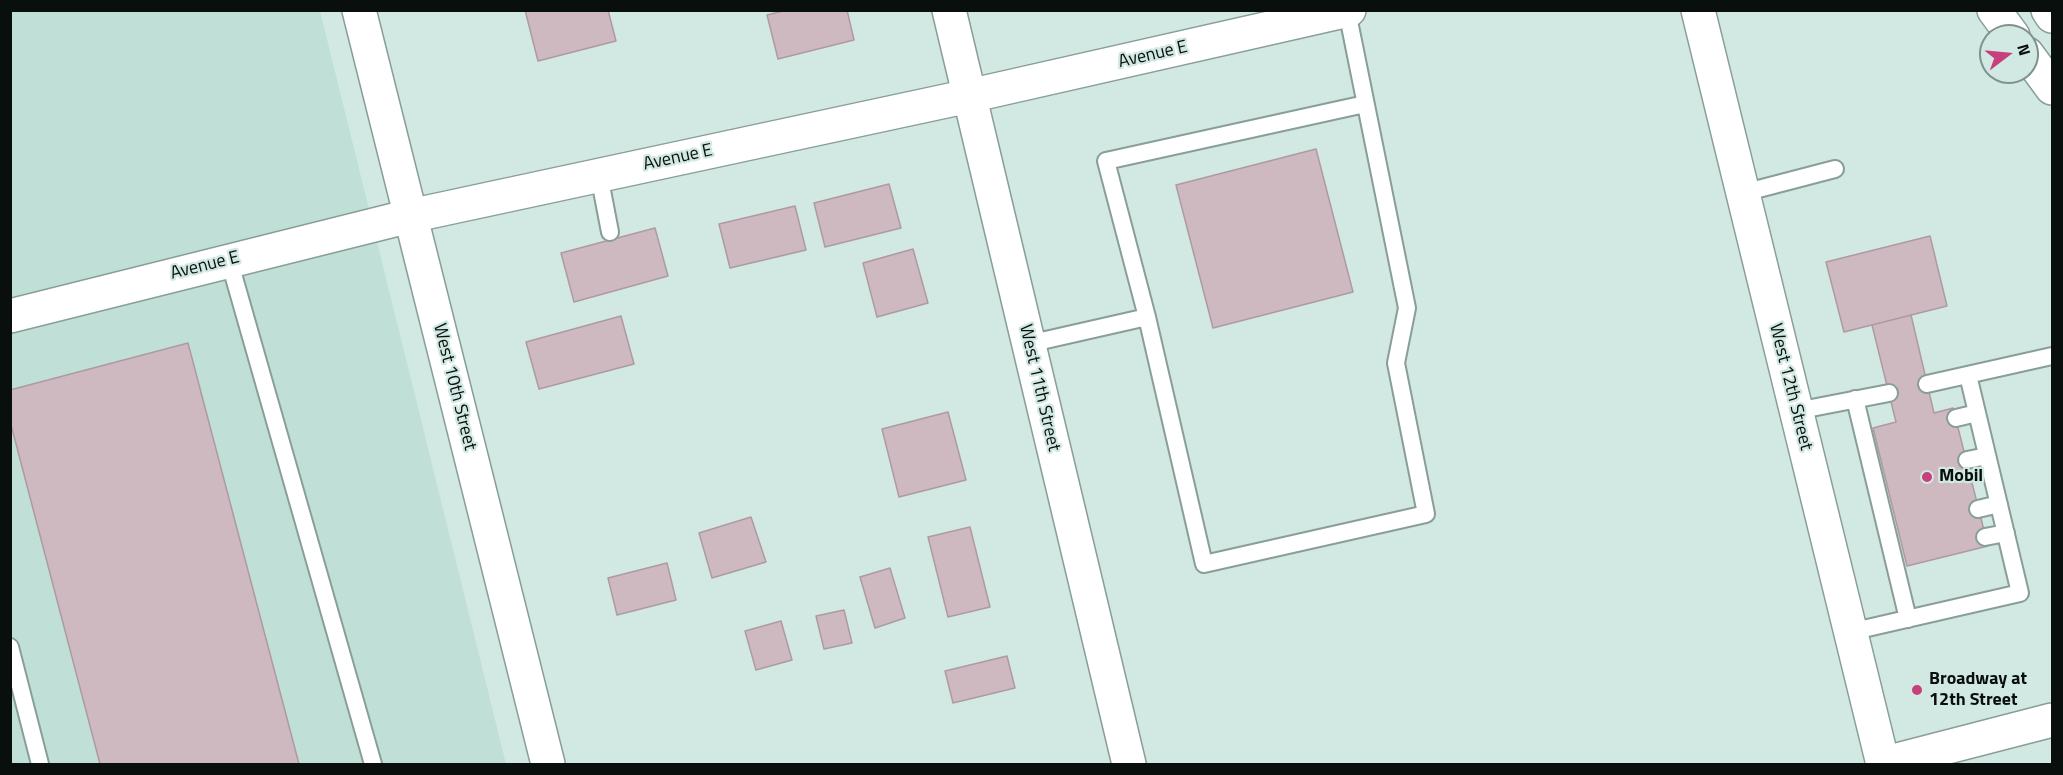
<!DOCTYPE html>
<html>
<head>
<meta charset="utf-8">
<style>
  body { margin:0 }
  #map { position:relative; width:2063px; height:775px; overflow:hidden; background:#d2e8e2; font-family:"Titillium Web",sans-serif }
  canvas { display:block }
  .frame { position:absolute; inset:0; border:12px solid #080f0d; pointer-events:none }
  .north { position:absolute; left:1979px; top:24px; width:60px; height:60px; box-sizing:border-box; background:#d2e8e2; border:2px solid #81918d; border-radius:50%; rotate:74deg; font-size:16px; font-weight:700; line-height:24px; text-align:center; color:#080f0d }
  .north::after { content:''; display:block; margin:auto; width:21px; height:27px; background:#c73f7c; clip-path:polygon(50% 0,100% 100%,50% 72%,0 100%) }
</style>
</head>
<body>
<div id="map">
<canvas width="2063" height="775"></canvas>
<div class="frame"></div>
<div class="north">N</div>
</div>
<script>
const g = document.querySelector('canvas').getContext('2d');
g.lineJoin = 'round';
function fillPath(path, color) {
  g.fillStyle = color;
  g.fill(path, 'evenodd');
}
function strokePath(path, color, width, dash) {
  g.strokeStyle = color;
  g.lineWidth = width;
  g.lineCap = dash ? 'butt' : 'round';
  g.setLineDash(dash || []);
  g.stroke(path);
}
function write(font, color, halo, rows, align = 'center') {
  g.font = font + ' "Titillium Web",sans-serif';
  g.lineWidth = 4.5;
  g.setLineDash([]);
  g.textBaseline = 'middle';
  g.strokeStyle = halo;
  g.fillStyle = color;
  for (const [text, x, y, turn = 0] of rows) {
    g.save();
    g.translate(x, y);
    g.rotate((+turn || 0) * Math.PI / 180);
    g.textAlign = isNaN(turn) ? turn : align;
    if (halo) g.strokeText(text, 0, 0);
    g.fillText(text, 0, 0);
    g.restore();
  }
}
fillPath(new Path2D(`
  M10,11H320L506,764H11Z`), '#c0dfd7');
const building = new Path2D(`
  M525,10H608L616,41L538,61Z
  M787,10H847L854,40L778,59L767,15Z
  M1316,149L1353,292L1213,328L1176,185Z
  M889,184L901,228L825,247L814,203Z
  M795,206L806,250L730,268L719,224Z
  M655,228L668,276L574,302L561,253Z
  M1930,236L1947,306L1844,332L1826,262Z
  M913,249L928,303L877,317L863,263Z
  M1911,315L1934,413L1953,408L1988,546L1907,566L1873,428L1896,422L1872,325Z
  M621,316L634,364L539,389L526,342Z
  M188,343L299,764H100L10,421V390Z
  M948,412L966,480L899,497L882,429Z
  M751,517L766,562L712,578L699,533Z
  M970,527L990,607L948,617L928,537Z
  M667,563L676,600L617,615L608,578Z
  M890,568L905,618L875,628L860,577Z
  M844,610L852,643L824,649L816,616Z
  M781,621L792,660L756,670L745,631Z
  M1007,656L1015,688L953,703L945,671Z`);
fillPath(building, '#cdb9bf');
strokePath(building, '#ae9aa1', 1.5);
const lane = new Path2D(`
  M1347,11L1407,308L1396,363L1426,514L1204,564L1147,317L1106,161L1365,104
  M599,175L610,232
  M1743,193L1835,169
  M229,260L373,764
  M1028,344L1147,317
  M1927,384L2052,356
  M1855,399L1908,619
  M1796,411L1889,393
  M1956,418L1977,413
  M1967,460L1987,456
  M1978,509L1999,504
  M1985,537L2006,533
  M1850,632L2020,593L1968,375
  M10,647L40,764`);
const street = new Path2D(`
  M359,10L548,764
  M949,10L1129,764
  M1698,10L1883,764
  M10,316L410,216L969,96L1349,10`);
const secondary = new Path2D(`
  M1994,10L2013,36
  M2048,10L2052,16
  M2027,54L2052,88`);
const primary = new Path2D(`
  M1882,764L2052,720`);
strokePath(lane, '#899e98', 20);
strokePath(street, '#899e98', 36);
strokePath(secondary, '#899e98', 36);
strokePath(primary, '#899e98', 36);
strokePath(lane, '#fff', 16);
strokePath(street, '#fff', 33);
strokePath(secondary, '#fff', 33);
strokePath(primary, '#fff', 33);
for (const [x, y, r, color] of [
  [1927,477,6,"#c73f7c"],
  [1917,690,6,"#c73f7c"]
]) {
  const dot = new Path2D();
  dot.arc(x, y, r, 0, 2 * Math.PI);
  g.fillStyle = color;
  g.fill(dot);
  strokePath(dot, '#d2e8e2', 2);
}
write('18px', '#080f0d', '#d2e8e2', [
  ["Avenue E",1153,55,-13],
  ["Avenue E",678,158,-12],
  ["Avenue E",205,266,-14],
  ["West 10th Street",454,387,76],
  ["West 12th Street",1790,387,76],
  ["West 11th Street",1039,388,77]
]);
write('bold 18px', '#080f0d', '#d2e8e2', [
  ["Mobil",1939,477],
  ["Broadway at",1929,680],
  ["12th Street",1929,701]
], 'left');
</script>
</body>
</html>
